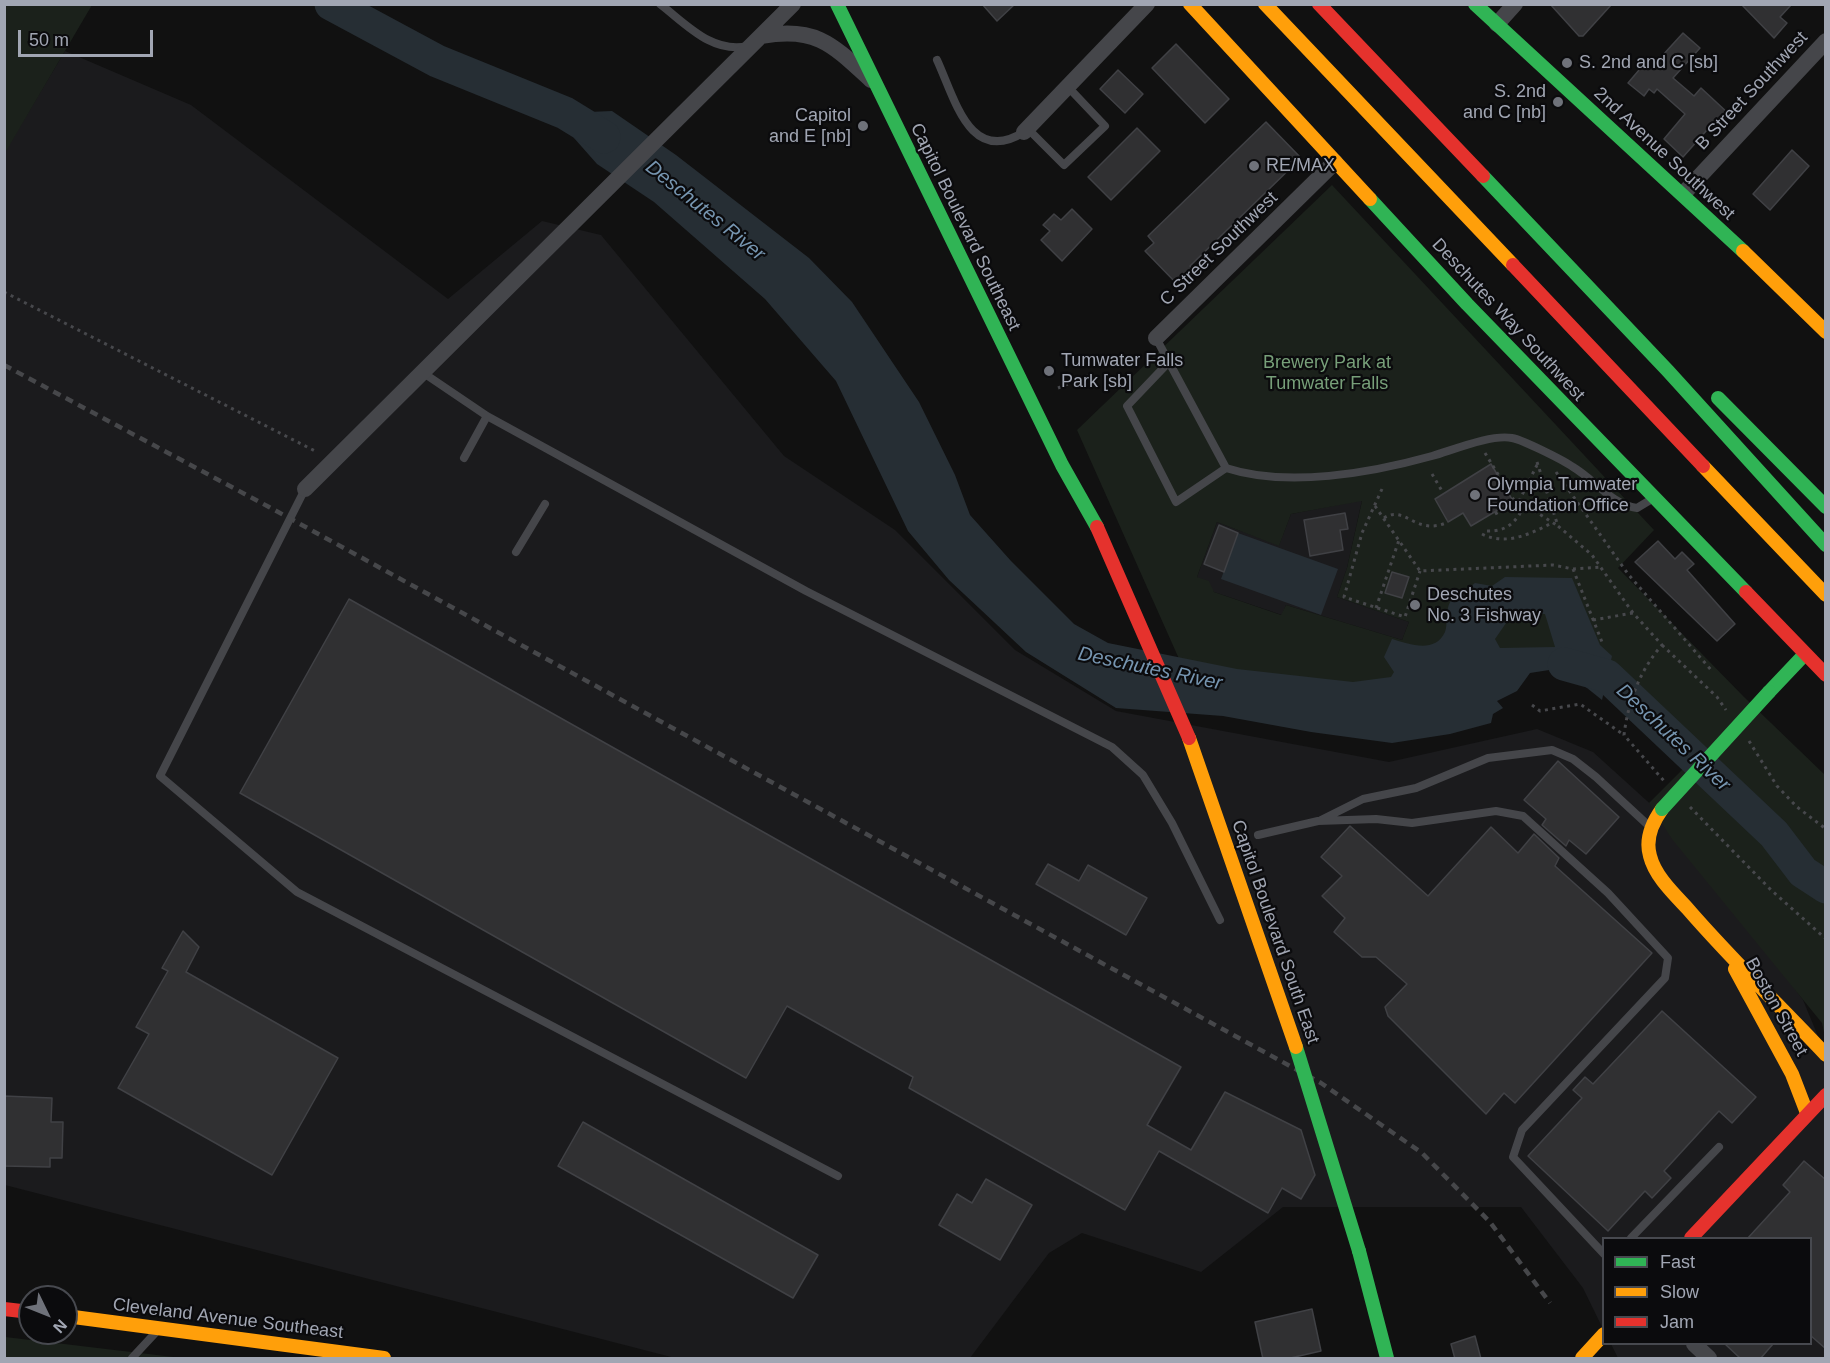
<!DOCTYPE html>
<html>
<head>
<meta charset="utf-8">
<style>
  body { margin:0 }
  #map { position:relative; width:1830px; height:1363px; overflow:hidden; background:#111; font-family:Helvetica,sans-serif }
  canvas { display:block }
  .frame { position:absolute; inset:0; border:6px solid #a1a6b3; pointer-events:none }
  .legend { position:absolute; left:1602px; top:1237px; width:210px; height:108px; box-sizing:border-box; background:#0b0b0d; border:2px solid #47494f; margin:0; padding:8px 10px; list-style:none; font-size:18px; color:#a1a6b3 }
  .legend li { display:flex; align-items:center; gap:12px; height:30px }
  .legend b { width:30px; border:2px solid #47494f }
  .north { position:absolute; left:18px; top:1285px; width:60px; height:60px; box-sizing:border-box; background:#0b0b0d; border:2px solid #47494f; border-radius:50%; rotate:133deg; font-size:16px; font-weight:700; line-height:24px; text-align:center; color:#a1a6b3 }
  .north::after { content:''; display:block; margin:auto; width:21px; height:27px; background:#6f727a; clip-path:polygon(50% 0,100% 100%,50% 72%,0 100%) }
  .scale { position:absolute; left:18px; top:30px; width:135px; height:27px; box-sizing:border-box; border:3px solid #a1a6b3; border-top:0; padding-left:8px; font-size:18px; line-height:21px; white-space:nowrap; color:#a1a6b3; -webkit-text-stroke:4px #0b0b0d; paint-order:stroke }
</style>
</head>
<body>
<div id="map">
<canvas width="1830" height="1363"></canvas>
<div class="frame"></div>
<ul class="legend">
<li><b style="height:8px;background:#30b455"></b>Fast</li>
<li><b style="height:8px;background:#ff9f0a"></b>Slow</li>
<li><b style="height:8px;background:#e5322d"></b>Jam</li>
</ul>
<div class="north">N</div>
<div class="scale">50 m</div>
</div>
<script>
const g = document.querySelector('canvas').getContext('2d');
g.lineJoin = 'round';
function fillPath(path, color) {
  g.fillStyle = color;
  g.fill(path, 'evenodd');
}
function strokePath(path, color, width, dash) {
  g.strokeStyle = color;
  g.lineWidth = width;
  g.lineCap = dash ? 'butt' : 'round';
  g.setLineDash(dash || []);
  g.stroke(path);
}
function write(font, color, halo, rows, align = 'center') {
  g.font = font + ' Helvetica,sans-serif';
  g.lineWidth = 4.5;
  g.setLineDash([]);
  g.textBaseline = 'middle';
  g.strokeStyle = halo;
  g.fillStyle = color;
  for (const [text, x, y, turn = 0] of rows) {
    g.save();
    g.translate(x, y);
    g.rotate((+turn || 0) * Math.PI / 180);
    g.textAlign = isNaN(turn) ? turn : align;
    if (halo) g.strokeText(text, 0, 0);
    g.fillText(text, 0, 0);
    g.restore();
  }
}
fillPath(new Path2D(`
  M65,51L191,105L448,299L542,221L601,235L784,456L895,530L1015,650L1116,711L1389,762L1537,729L1593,752L1678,829L1803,1000L1825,1053V1358H1618L1611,1344H1810V1238H1604L1603,1329L1583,1288L1521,1207H1283L1201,1272L1082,1233L1049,1253L970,1358H675L5,1185L4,153Z
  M1362,500L1347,568L1337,597L1409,622L1402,640L1286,605L1282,615L1214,592L1197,577L1217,522L1279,545L1291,514Z`), '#1b1b1d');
fillPath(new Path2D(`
  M5,4L92,5L5,153L4,5Z
  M1332,185L1654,530L1618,568L1744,697L1825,775V1037L1822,1023L1672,839L1649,803L1693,759L1607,676L1561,663L1407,701L1188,679L1077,430ZM1362,501L1347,568L1337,597L1409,622L1402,640L1286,605L1281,615L1214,592L1209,581L1197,577L1217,522L1279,546L1291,514Z
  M5,1337L182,1358H5Z`), '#1b211b');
fillPath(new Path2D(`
  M612,111L676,155L809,258L852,302L919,402L955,475L970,515L1011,561L1074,624L1108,643L1237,669L1353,682L1391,677L1394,672L1384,657L1392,639C1409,644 1435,654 1445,632C1448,624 1445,615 1448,608C1449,601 1454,599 1455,590L1465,591L1475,583L1492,586L1505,577L1572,578L1600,645L1612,656L1602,700L1562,668L1530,673L1517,691L1497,701L1503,708L1493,714L1491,723L1450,734L1392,743L1311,732L1223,716L1116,708L1026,652L949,580L908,531L836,381L765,299L654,202L597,164L574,138L565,113ZM1513,613L1545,614L1555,647L1500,648L1495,639Z
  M1238,533L1338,569L1321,615L1221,579Z`), '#262e34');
strokePath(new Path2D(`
  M331,4L437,61L565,113L604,137
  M1564,664L1607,676L1774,834L1803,872L1826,887`), '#262e34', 33);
const building = new Path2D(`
  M982,4H1015L997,21Z
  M1550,4H1612L1583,36H1579Z
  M1741,4H1792L1780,17L1787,23L1774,38Z
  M1683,33L1700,48L1673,78L1694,96L1701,88L1729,114L1711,133L1707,130L1683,157L1664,139L1685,114L1657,89L1654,93L1649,89L1644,96L1628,83L1645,63L1651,68Z
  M1176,44L1229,99L1205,123L1152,68Z
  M1118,70L1143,94L1125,113L1100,89Z
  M1266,122L1301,158L1190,266L1193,270L1178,285L1145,251L1154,243L1148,236Z
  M1137,128L1160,151L1111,200L1088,177Z
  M1792,150L1809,166L1770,210L1753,194Z
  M1072,209L1092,229L1062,261L1041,240L1050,231L1043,225L1054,214L1061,220Z
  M1491,464L1513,501L1471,526L1463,513L1448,522L1435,499Z
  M1345,513L1348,529L1340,530L1343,550L1310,556L1304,520Z
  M1219,525L1238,533L1224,572L1204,564Z
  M1658,541L1675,559L1682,552L1694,564L1687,570L1735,624L1717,641L1635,562Z
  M1392,572L1409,577L1402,598L1385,593Z
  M349,599L1181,1067L1147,1125L1191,1150L1225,1092L1301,1130L1315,1175L1301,1199L1282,1188L1268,1213L1159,1151L1125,1210L909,1088L913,1077L787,1006L746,1078L240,793Z
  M1558,761L1619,817L1586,854L1569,840L1566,846L1542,825L1546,819L1524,800Z
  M1350,826L1428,896L1491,827L1518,853L1534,834L1559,858L1555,866L1652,953L1515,1103L1504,1093L1486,1114L1388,1016L1385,1007L1407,984L1376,957H1362L1334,932L1345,918L1322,896L1342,876L1321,857Z
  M1048,864L1079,881L1088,865L1147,898L1126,935L1036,884Z
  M183,931L199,947L186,972L338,1058L272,1175L118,1088L149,1034L136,1027L168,971L162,968Z
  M1662,1011L1756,1097L1732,1123L1719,1111L1664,1171L1671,1178L1652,1198L1645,1191L1608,1231L1528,1156L1582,1098L1573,1090L1585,1077L1593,1084Z
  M4,1096L52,1098L51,1122H63L62,1158H50V1167L4,1166Z
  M583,1122L818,1255L793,1298L558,1166Z
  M1804,1161L1826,1180V1349L1810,1335V1239H1747L1790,1192L1783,1185Z
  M986,1179L1032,1205L1000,1260L939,1225L957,1194L972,1203Z
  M1312,1309L1321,1351L1286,1359H1263L1255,1322Z
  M1475,1336L1481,1359H1455L1451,1344Z
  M1725,1344H1773L1760,1359H1741Z`);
fillPath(building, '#303032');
strokePath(building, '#404145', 1.5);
strokePath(new Path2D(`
  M4,292L317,452
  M1058,388L1088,376
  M1485,453L1515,502
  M1537,462L1558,526L1592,555L1633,613L1662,645C1640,670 1628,702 1624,735L1664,781
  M1556,472L1628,574L1712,671
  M1432,474L1442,491
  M1382,489L1362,533L1344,597L1405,617L1420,571
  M1519,501L1537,465
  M1375,506L1420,571L1553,565L1573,569L1601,567
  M1495,514L1519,501L1558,526
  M1384,518C1405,504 1416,537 1448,522
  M1487,531C1507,532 1518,521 1525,503
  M1482,534C1506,546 1530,534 1552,523
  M1573,569L1602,642
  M1376,608L1399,540
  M1593,620L1633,613
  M1662,645L1717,697L1726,710
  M1532,705L1540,711L1580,704L1624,735
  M1749,741L1777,786L1797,807L1826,829
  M1690,807L1771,890L1826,939`), '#47484c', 3, [3, 4.5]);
strokePath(new Path2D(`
  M660,4C686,24 712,54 748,46
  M937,60C955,99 970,166 1024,132
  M1028,129L1064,165L1105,126L1068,87
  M1156,338L1226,468C1287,488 1371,473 1432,456C1453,450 1491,434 1512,438C1523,440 1563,460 1573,467C1595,480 1611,504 1637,508L1652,499
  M1168,363L1127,406L1176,502L1226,468
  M422,372L487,416L806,591L1112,747L1143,775L1172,823L1220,920
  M464,458L487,416
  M305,489L160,776L297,892L838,1176
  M516,552L545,504
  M1321,820L1363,799L1416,788L1488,758L1552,750L1573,759L1596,777L1649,826
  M1258,835L1318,821L1376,819L1412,823L1496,811L1523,816L1608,893L1668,958L1665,978L1522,1130L1513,1157L1604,1254
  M1631,1238L1719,1147
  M132,1358L158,1330`), '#45464a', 8);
strokePath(new Path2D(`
  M1497,24L1515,4
  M762,36C816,26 833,45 871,80
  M1024,132L1147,4
  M1683,194L1826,41
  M1156,338L1335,162
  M305,489L793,4
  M1694,1344L1709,1358`), '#45464a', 16);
strokePath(new Path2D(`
  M837,4L1062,465L1097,527
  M1475,4L1743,251
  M1483,176L1668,371L1826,545
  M1370,199L1467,304L1746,592
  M1718,398L1826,507
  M1769,692L1805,654
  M1359,1251L1387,1358`), '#30b455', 14);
strokePath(new Path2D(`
  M1190,4L1370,199
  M1265,4L1513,265
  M1743,251L1826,332
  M1703,466L1826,595
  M1662,809C1652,823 1645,839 1650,856C1655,876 1673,893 1687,908C1731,959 1780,1006 1826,1055
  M1735,969L1792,1074L1807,1113
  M66,1316L384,1358
  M1582,1358L1604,1334`), '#ff9f0a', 14);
strokePath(new Path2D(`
  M1319,4L1483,176
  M1513,265L1703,466
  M1746,592L1826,675
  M1691,1238L1826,1095
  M4,1309L30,1312`), '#e5322d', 14);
strokePath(new Path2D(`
  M4,365L269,507L1321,1083L1422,1153L1490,1222L1550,1303`), '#46474a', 4.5, [8, 6]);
strokePath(new Path2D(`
  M1662,809L1769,692
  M1296,1047L1359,1251`), '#30b455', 14);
strokePath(new Path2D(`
  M1189,738L1296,1047`), '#ff9f0a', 14);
strokePath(new Path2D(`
  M1097,527L1189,738`), '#e5322d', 14);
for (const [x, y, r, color] of [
  [1567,63,6,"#6f727a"],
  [1558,102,6,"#6f727a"],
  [863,126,6,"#6f727a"],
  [1254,166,6,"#6f727a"],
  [1049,371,6,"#6f727a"],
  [1475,495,6,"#6f727a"],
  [1415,605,6,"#6f727a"]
]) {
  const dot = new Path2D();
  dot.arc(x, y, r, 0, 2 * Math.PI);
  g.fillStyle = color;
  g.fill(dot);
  strokePath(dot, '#0b0b0d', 2);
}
write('18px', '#a1a6b3', '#0b0b0d', [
  ["S. 2nd and C [sb]",1579,63],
  ["S. 2nd",1546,92,"right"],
  ["and C [nb]",1546,113,"right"],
  ["Capitol",851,116,"right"],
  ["and E [nb]",851,137,"right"],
  ["RE/MAX",1266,166],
  ["Tumwater Falls",1061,361],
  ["Park [sb]",1061,382],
  ["Olympia Tumwater",1487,485],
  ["Foundation Office",1487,506],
  ["Deschutes",1427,595],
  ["No. 3 Fishway",1427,616]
], 'left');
write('18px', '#a1a6b3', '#0b0b0d', [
  ["B Street Southwest",1752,91,-47],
  ["2nd Avenue Southwest",1664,154,43],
  ["Capitol Boulevard Southeast",965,227,64],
  ["C Street Southwest",1219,249,-44],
  ["Deschutes Way Southwest",1508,320,47],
  ["Capitol Boulevard South East",1275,932,71],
  ["Boston Street",1776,1007,61],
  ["Cleveland Avenue Southeast",228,1319,7]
]);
write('18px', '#779f79', '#0b0b0d', [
  ["Brewery Park at",1327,363],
  ["Tumwater Falls",1327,384]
]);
write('italic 20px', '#7695b0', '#0b0b0d', [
  ["Deschutes River",705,211,39],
  ["Deschutes River",1150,669,12],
  ["Deschutes River",1673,738,43]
]);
</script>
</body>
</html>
